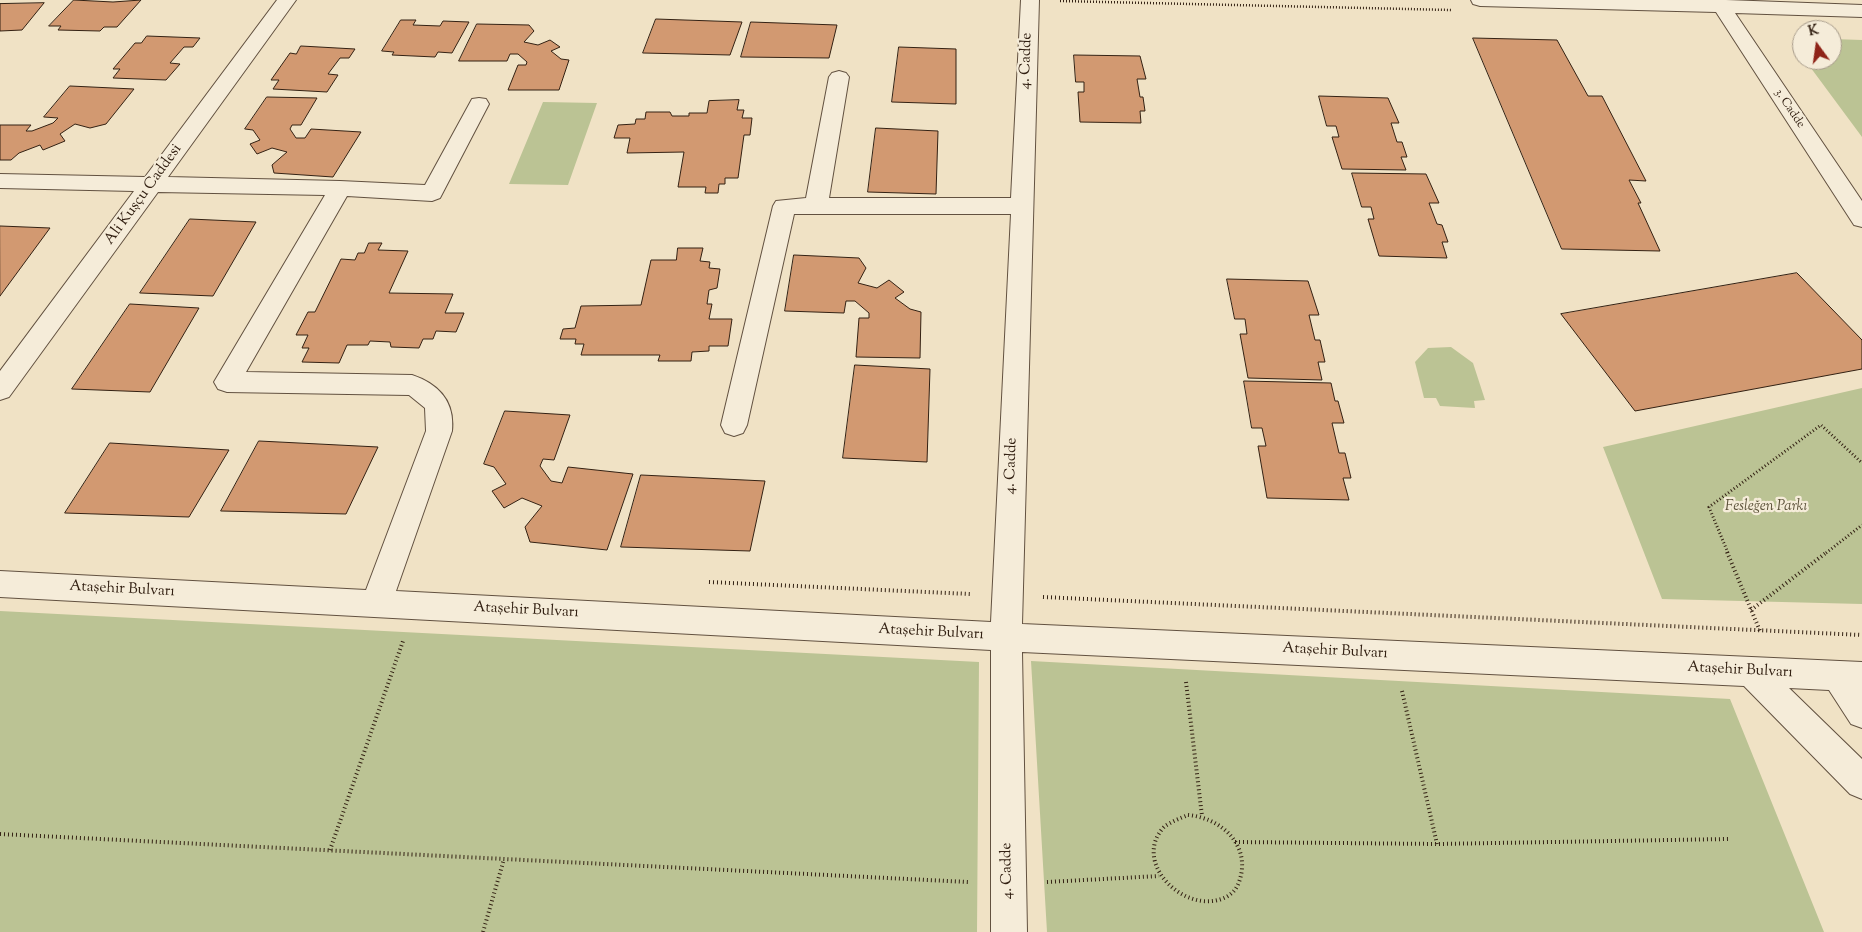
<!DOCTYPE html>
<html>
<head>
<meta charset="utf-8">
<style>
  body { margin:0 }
  #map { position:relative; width:1862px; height:932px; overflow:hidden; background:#f0e2c5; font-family:"Sorts Mill Goudy",serif }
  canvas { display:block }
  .north { position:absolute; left:1792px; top:20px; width:50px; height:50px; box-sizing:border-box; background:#f5ecd9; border:1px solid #a79b8a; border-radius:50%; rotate:346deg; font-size:14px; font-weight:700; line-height:20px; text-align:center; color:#332113 }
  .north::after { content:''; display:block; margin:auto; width:18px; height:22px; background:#8f2418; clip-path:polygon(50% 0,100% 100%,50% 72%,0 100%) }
</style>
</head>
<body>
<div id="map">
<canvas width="1862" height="932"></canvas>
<div class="north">K</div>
</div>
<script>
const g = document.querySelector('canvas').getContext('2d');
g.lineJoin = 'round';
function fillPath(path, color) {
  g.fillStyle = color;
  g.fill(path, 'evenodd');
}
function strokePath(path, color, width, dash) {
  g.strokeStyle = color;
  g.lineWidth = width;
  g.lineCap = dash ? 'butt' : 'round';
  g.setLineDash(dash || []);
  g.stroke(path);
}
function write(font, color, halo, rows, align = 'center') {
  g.font = font + ' "Sorts Mill Goudy",serif';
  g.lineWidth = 4.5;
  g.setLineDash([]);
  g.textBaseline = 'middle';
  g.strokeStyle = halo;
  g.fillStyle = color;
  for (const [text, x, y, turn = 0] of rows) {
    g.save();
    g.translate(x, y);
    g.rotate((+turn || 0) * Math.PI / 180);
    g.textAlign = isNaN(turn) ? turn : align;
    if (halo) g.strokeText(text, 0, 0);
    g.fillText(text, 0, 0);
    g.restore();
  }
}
fillPath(new Path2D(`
  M1832,39L1862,40V137L1805,60H1832Z
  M543,102L597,103L568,185L509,184Z
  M1451,347L1473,363L1485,400L1474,401L1475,408L1440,406L1436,398H1424L1415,362L1428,348Z
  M1862,388V604L1662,599L1603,447Z
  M0,611L979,662L977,932H0Z
  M1031,661L1730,699L1824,932H1047Z`), '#bbc394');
const building = new Path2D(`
  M74,0L113,2L141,0L117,27H104L100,31L58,30L61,26H49Z
  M44,3L22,30L0,31V4Z
  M656,19L742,22L730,55L643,53Z
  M401,20H416L413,25L440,26L443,21L469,22L452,53L438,52L435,57L392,55L394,52L382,51Z
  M751,22L837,25L829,58L741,57Z
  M477,24L529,25L534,31L524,42L538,45L550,40L560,47L551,51L561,59L569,60L559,90H508L518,65H526L527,62L518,54H510L507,61H459Z
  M147,36L200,38L193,47H184L170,63L180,64L166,80L113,78L120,69H113L135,43H141Z
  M1473,38L1557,40L1588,96H1602L1646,181L1629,180L1641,203H1638L1660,251L1562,249Z
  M301,46L355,49L349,58H340L328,74L338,75L327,92L273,89L279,80H271L290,53L296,54Z
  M899,47L956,49V104L892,102Z
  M1074,55L1140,56L1146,79H1137L1140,97H1143L1145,111H1140L1141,123L1080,122L1078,92H1084V82H1076Z
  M70,86L134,89L106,124L90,128L75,124L60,134L65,141L43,150L40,145L19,153L11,160H0V125H31L26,131H32L53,123L58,118L44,117Z
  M1319,96L1388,98L1399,123H1391L1397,142H1402L1407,157H1401L1406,170L1342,169L1332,137H1339L1336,126H1327Z
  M267,97L317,98L301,125H292L290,129L296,138H305L311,129L361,132L333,177L274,173L272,165L287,152L272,148L257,154L250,144L260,140L253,130L245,129Z
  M739,100L737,110H744L742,118H752L750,135H744L738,178H725V184H719L718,193H705L706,187H678L684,152L627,153L630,138H614L618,125L635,124L636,119H645L646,112H670L672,116H689V113H707L709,101Z
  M876,128L938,131L936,194L868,192Z
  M1352,173L1426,174L1439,203H1429L1437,224L1442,225L1448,242H1442L1447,258L1379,256L1368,219H1374L1371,207H1362Z
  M190,219L256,222L213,296L140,293Z
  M0,226L50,228L0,296Z
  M369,243H382L378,250L408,251L389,293L453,294L445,313H464L456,332L436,331L433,339H423L419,348L391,347L390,342L370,341L368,345H347L339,363L302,362L309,348H302L308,335H296L308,312H315L341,259L355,260L358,253H364Z
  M678,248H703L700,261L710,262L709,268L720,269L717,288L709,290L707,304H712L709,319H732L728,346H709V351L692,352L691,361H658L660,355H581L584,344H575L576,339H560L563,329L575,328L581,306L641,305L651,260H676Z
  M794,255L859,258L866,268L858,283L877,288L889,280L904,292L895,298L910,309L921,312L920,358L856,357L859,318H869V313L855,301H846L844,313L785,311Z
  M1797,273L1862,340V369L1635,411L1561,314Z
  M1227,279L1308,281L1319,315H1309L1315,340H1320L1325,362H1318L1322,380L1248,378L1240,334H1247L1245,319H1235Z
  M130,304L199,308L150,392L72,389Z
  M855,365L930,369L927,462L843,458Z
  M1244,381L1331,383L1335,401H1338L1344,423H1332L1339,453H1345L1351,478H1343L1349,500L1267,498L1258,446H1266L1262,428H1252Z
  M505,411L570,415L554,460L543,459L540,466L551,481L562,483L568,467L633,474L607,550L530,542L525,527L542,506L522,498L504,508L492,491L506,484L494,467L484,464Z
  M259,441L378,447L346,514L221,511Z
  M110,443L229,450L189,517L65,513Z
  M641,475L765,481L750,551L621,547Z`);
fillPath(building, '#d29971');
strokePath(building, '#332113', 1);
const minor = new Path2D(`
  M277,0H296L168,177L340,181L425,185L472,99L479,98L486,99L489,104L440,198L432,201L347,196L246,372L412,375C439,384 455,402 452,431L396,591L991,622L1011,214H794L747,425L743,433L734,436L725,433L721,425L773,206L776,201L806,198L829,77L832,73L839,71L846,73L849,77L829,198H1011L1021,0H1039L1022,624L1862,662V728L1851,724L1829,690L1789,688L1862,759V799L1850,794L1744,686L1022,652L1027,932H991V650L0,597V571L366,590L426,431L425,408L409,395L227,392L218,389L214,382L325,195L158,192L9,397L0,400V371L134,191L0,188V174L145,177Z
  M1471,0H1726L1862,5V17L1735,13L1862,201V227L1854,225L1716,12L1480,6L1473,4Z`);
strokePath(minor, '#625140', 2);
strokePath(new Path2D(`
  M1060,1L1451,10`), '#332113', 2.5, [1, 2]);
strokePath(new Path2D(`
  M1728,553L1709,507L1821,425L1862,463
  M1826,553L1862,525`), '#332113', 3, [1, 2.5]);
strokePath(new Path2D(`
  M1727,552L1760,631
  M709,582L970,594
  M1043,597L1862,635
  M1751,610L1827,552
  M1186,682L1202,816
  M1402,691L1437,844
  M1188,815C1222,818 1252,846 1239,882C1236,890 1231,895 1224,898C1184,915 1131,862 1164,827C1170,822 1181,818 1188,815Z
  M0,834L968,882
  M1235,842L1437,844L1728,839
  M330,850L403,641
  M1047,882L1159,876
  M483,932L504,859`), '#332113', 4, [1, 3]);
fillPath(minor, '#f5ecd9');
write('12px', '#332113', '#f5ecd9', [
  ["3. Cadde",1789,109,56]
]);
write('15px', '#332113', '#f5ecd9', [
  ["4. Cadde",1027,61,-88],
  ["Ali Kuşçu Caddesi",144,195,-54],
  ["4. Cadde",1012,466,-88],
  ["Ataşehir Bulvarı",122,590,3],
  ["Ataşehir Bulvarı",526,611,3],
  ["Ataşehir Bulvarı",931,633,3],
  ["Ataşehir Bulvarı",1335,652,3],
  ["Ataşehir Bulvarı",1740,671,3],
  ["4. Cadde",1008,871,-91]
]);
write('italic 15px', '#5c523a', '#f5ecd9', [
  ["Fesleğen Parkı",1766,507]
]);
</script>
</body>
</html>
